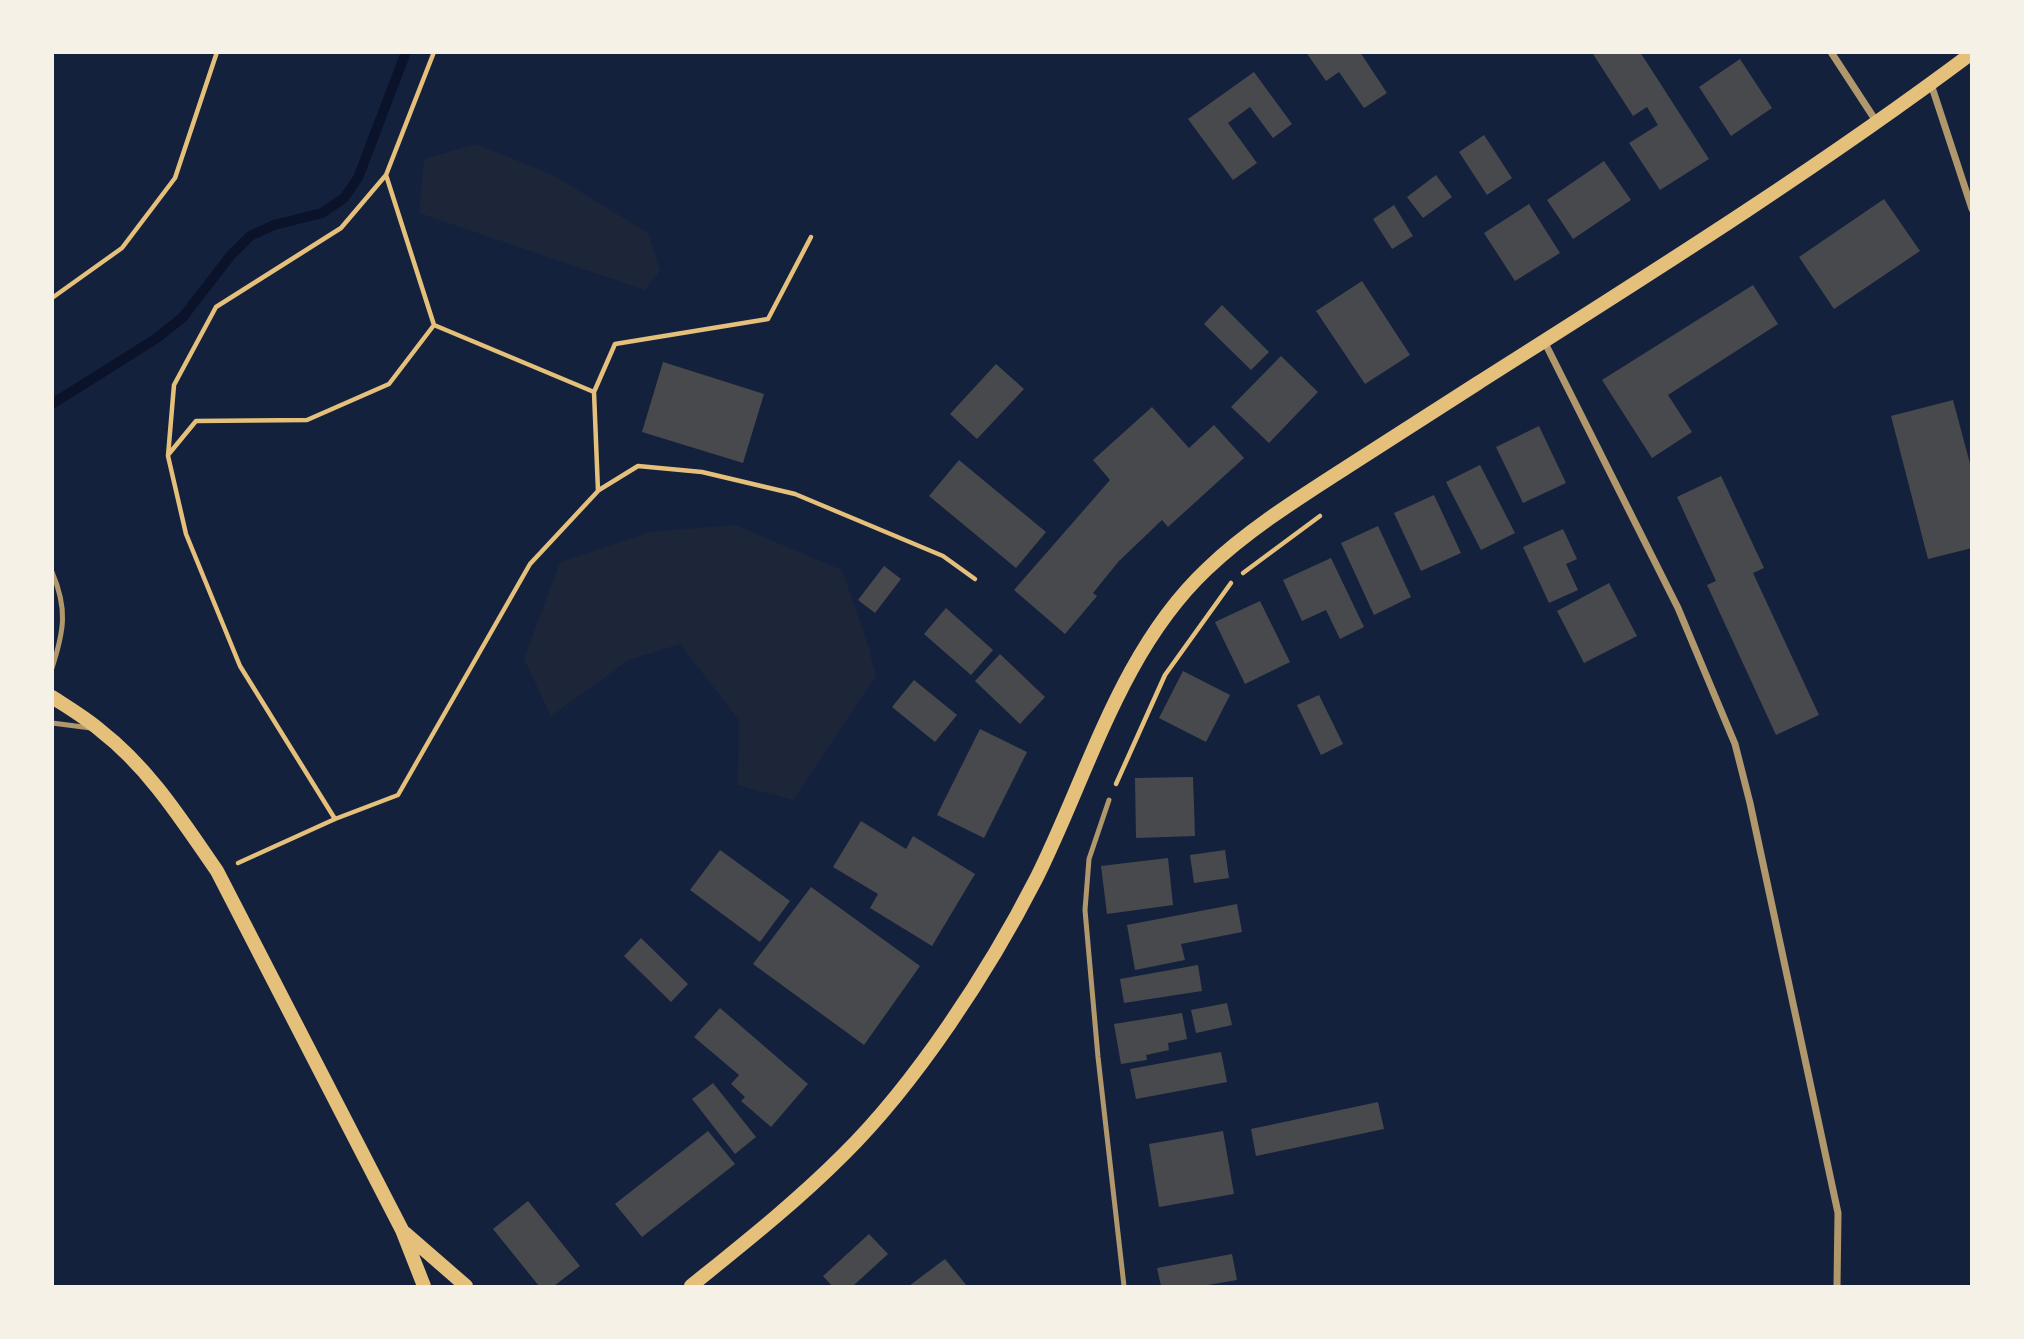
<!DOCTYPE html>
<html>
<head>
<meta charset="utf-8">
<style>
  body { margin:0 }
  #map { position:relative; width:2024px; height:1339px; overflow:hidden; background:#14213d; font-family:Manrope,sans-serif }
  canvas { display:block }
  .frame { position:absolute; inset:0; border:54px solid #f6f1e7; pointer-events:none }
</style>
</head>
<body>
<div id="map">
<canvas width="2024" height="1339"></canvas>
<div class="frame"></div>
</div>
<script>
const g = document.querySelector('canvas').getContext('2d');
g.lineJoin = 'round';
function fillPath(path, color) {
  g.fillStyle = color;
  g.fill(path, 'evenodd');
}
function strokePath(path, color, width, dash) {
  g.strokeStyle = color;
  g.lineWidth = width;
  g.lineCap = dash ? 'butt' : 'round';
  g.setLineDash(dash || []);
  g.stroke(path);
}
fillPath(new Path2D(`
  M476,144L553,175L648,233L660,271L645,290L419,213L424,159Z
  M735,525L842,570L868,645L876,676L793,800L738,785L739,720L680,644L629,660L551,716L524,659L560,562L650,532Z`), '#1d2539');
strokePath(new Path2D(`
  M52,404L157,338L183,317L231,255L250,236L274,225L322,213L344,198L358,178L406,52`), '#0b132b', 10);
fillPath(new Path2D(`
  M1306,52H1360L1387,93L1364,108L1339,72L1326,81Z
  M1596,52H1640L1709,159L1660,190L1629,143L1658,125L1647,107L1633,116L1593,54Z
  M1740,59L1772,108L1731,136L1699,87Z
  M1254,72L1292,124L1273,138L1250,107L1228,123L1257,163L1233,180L1188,119Z
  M1484,135L1512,178L1487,195L1459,152Z
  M1604,161L1631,200L1573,239L1547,200Z
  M1436,175L1452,197L1423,218L1407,197Z
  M1884,199L1920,251L1834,309L1799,257Z
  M1529,204L1560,253L1515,281L1484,233Z
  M1394,205L1413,236L1392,249L1373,219Z
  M1362,281L1410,355L1365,384L1316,311Z
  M1753,285L1778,324L1668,395L1692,432L1652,458L1602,380Z
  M1222,305L1269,352L1251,370L1204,324Z
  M1281,356L1318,392L1269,443L1231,407Z
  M663,362L764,394L743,463L642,432Z
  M996,364L1024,389L977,439L950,414Z
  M1953,400L1972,471V548L1928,559L1891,416Z
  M1152,407L1189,448L1214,425L1244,458L1168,527L1162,520L1119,561L1093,593L1097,596L1065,634L1014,590L1110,480L1093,460Z
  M1539,426L1566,483L1523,503L1496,447Z
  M959,460L1046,532L1016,568L929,496Z
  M1480,465L1515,533L1481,550L1446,482Z
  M1721,476L1764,568L1753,573L1819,715L1776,735L1707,585L1716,581L1677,497Z
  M1434,495L1461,553L1421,571L1394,513Z
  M1378,526L1411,597L1374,615L1341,543Z
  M1563,529L1577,559L1566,564L1578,590L1549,603L1523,547Z
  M1331,558L1364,627L1340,639L1326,610L1302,621L1283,580Z
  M884,566L901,579L875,613L858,600Z
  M1609,583L1637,636L1584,663L1557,611Z
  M1260,601L1290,662L1245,684L1215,622Z
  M946,608L993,650L971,675L924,634Z
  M1000,654L1045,697L1020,724L975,681Z
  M1183,671L1230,695L1206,742L1159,718Z
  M914,680L957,715L935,742L892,707Z
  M1319,695L1343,744L1321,755L1297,705Z
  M980,729L1027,752L984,838L937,815Z
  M1193,777L1195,836L1136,838L1135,778Z
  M861,821L906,849L913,836L975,874L932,946L870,908L878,894L833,867Z
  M720,850L790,901L760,942L690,890Z
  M1225,850L1229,878L1194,883L1190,855Z
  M1168,858L1173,905L1107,914L1101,866Z
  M811,887L920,966L864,1045L753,964Z
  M1237,904L1242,932L1181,944L1185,960L1135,970L1127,925Z
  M641,938L688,984L671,1002L624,956Z
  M1198,965L1202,991L1124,1003L1120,979Z
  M1227,1003L1232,1025L1196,1033L1191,1010Z
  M720,1008L808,1084L771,1127L741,1101L745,1097L731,1084L739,1075L694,1037Z
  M1182,1013L1187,1039L1168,1043L1169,1050L1146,1055L1147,1060L1121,1064L1114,1024Z
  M1221,1052L1227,1082L1136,1099L1130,1069Z
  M713,1083L756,1137L735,1154L692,1099Z
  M1378,1102L1384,1129L1256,1156L1251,1129Z
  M708,1131L735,1164L642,1237L615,1204Z
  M1223,1131L1234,1194L1159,1207L1149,1144Z
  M528,1201L580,1266L554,1286H539L493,1229Z
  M869,1234L888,1254L853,1286H832L823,1276Z
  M1232,1254L1237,1280L1202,1286H1161L1157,1268Z
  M945,1259L967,1286H909Z`), '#48494c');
strokePath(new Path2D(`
  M386,175L434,325L594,392
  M52,298L122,248L175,178L217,52
  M168,455L196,421L307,420L389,384L434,325
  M599,490L638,466L702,472L795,494L943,556L975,579
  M1243,573L1320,516
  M1116,784L1165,675L1231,583
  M335,819L240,666L186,534L168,456L174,385L216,307L341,228L386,175L434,52
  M238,863L335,819L398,795L530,564L598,491L594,392L615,344L768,319L811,237`), '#e5c07b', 4.5);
strokePath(new Path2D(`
  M52,572C68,609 64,631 52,668
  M52,723L91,728
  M1109,800L1089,859L1085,910L1098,1057L1124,1286`), '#b1986c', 5);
strokePath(new Path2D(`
  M1831,52L1876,121
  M1931,84L1972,209
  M1544,341L1678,608L1735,744L1750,803L1838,1213L1837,1286`), '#b1986c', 7);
strokePath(new Path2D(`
  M52,697C69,708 86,718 101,731C149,768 183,822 217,871L402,1230L424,1286
  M405,1233L466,1286
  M691,1286C743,1244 795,1203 843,1155C916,1083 989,971 1036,879C1088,775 1120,651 1207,569C1249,529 1299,498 1347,467C1391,439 1434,411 1478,383C1645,277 1813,172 1972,53`), '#e5c07b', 14);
</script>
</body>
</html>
